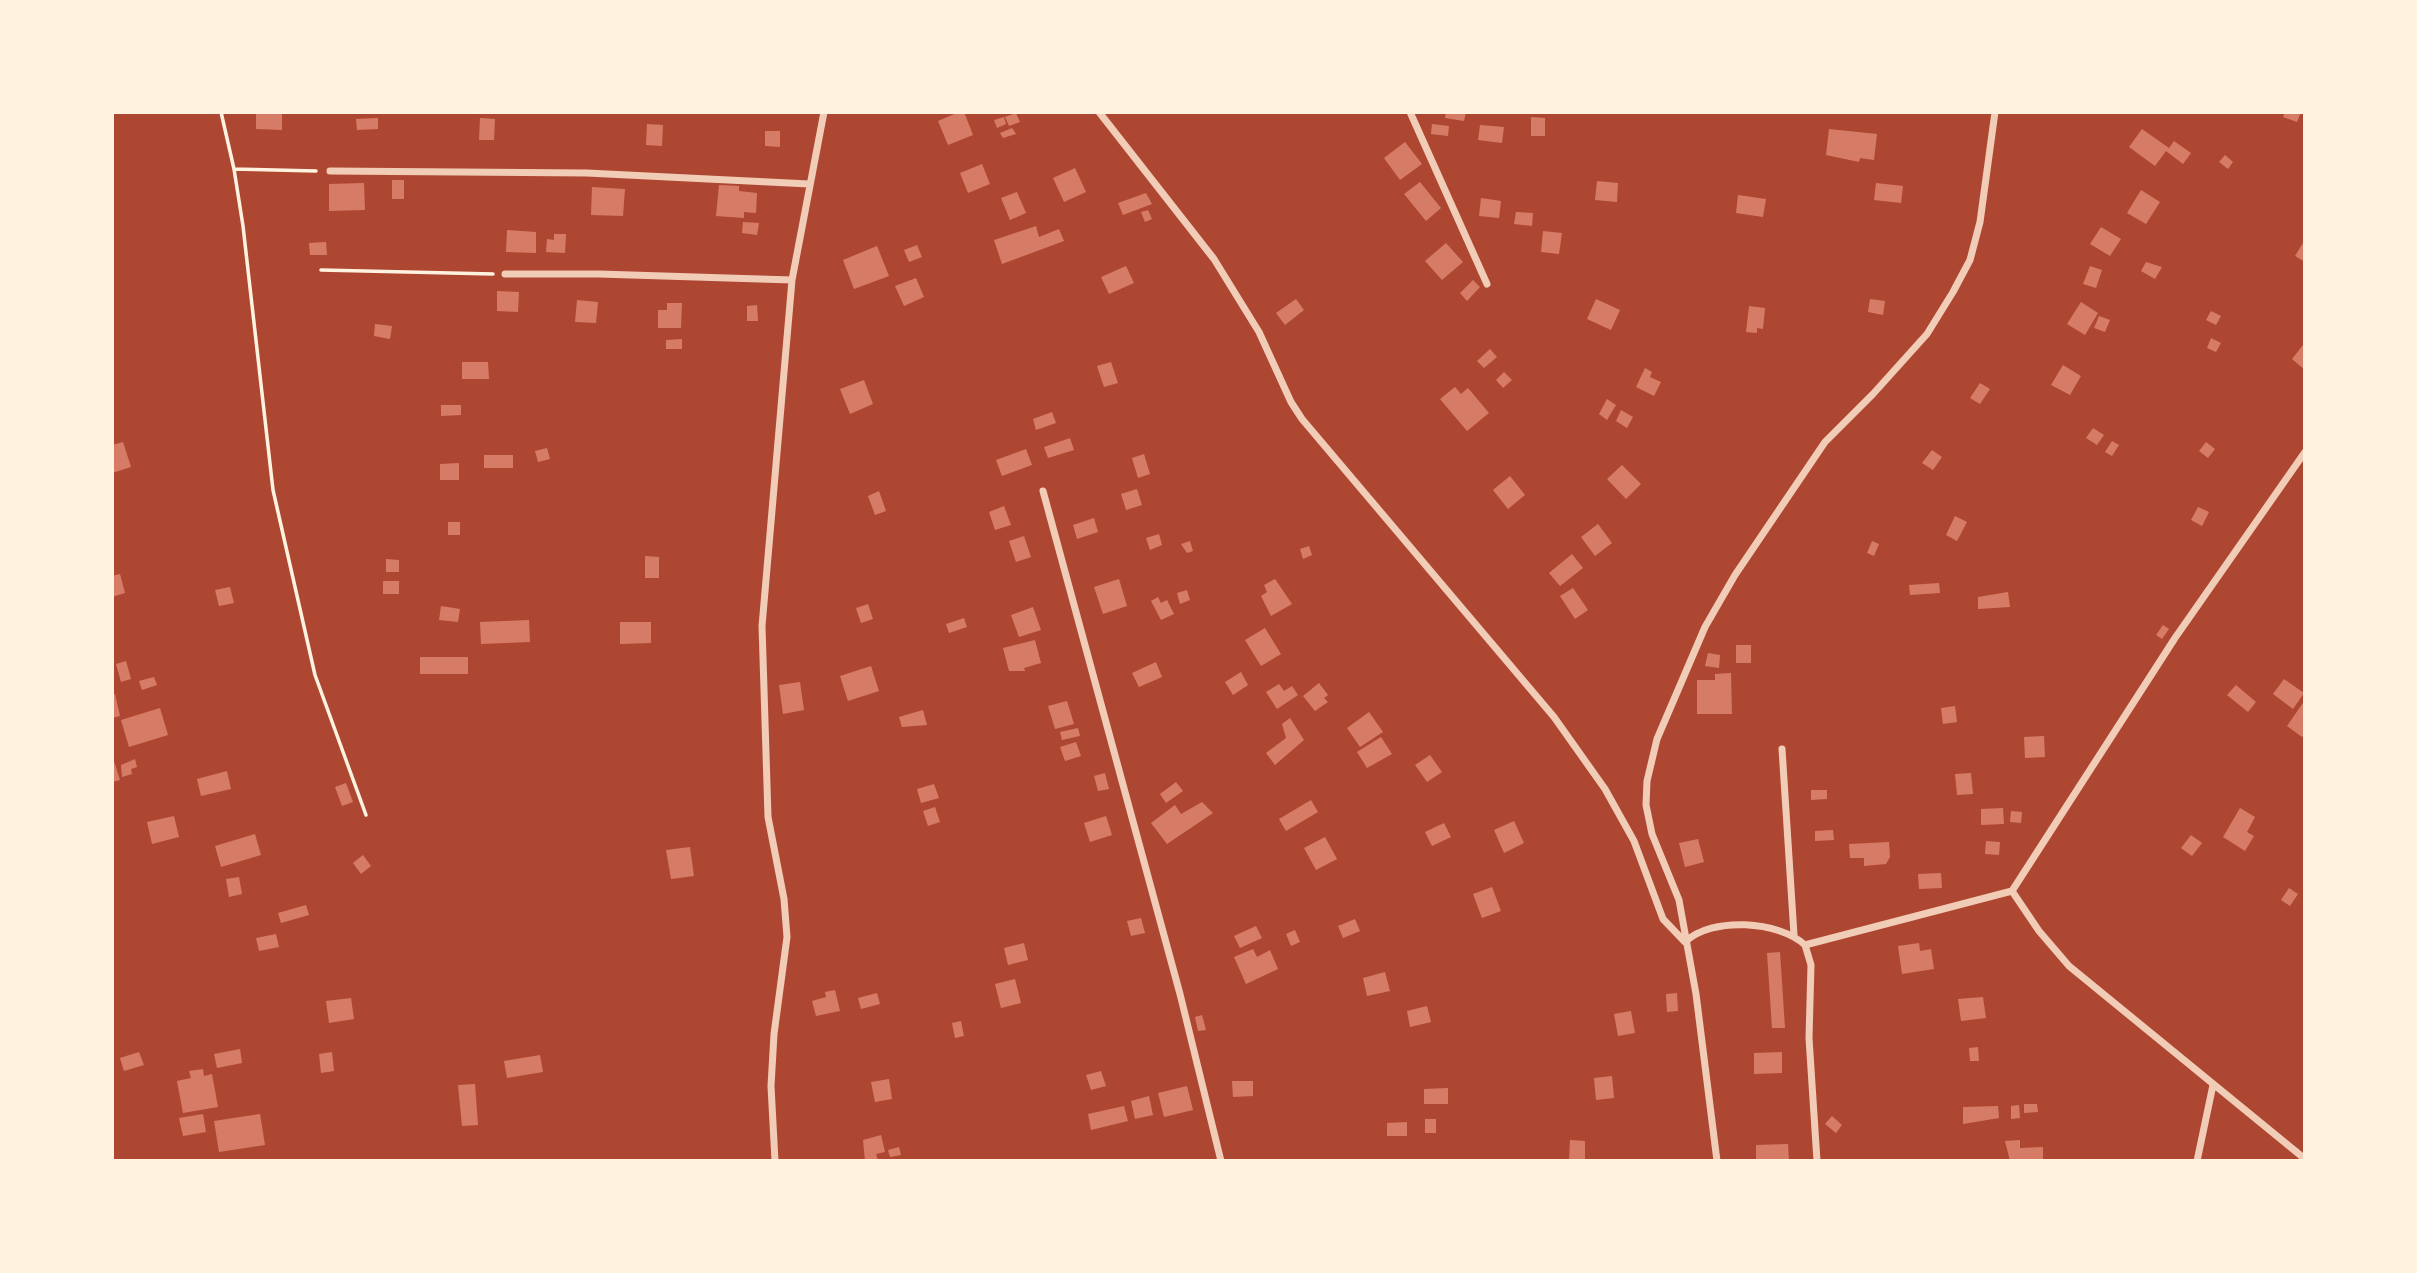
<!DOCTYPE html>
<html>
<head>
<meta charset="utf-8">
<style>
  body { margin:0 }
  #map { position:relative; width:2417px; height:1273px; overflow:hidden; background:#c8553d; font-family:Signika,sans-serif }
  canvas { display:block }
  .frame { position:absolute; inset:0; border:114px solid #fff3e0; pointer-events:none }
</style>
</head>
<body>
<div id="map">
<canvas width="2417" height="1273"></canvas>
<div class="frame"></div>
</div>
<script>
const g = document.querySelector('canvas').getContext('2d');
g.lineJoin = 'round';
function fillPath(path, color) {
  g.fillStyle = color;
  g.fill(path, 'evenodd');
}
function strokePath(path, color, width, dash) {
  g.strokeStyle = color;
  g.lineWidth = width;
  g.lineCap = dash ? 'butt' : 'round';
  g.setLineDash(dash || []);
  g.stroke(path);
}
fillPath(new Path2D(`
  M112,112H2305V1161H112Z`), '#ae4732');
fillPath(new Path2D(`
  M256,112H282V130L256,129Z
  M959,112H964L973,135L948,145L938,121Z
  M1446,112H1466L1464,121L1445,118Z
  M2285,112H2301L2297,122L2283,117Z
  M1016,113L1020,122L1009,126L1005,117Z
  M1004,117L1006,124L997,128L994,120Z
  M1531,117L1545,118V136H1531Z
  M378,118V129L357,130L356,119Z
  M480,118L495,119L494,140H479Z
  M647,124L663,125L662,146L646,145Z
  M1432,124L1449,126L1448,136L1431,134Z
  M1480,125L1504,127L1502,143L1478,140Z
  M1012,128L1016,134L1003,138L1000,133Z
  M1829,129L1877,134L1874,160L1860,158L1859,162L1826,155Z
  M2142,129L2169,148L2174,141L2191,153L2183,164L2166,151L2155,166L2129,147Z
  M765,131H780V147L765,146Z
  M1405,142L1422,164L1400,180L1384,158Z
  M2225,155L2233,162L2228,169L2219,162Z
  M982,164L990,184L968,193L960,173Z
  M1075,168L1086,192L1064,202L1053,178Z
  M392,180H404V199H392Z
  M1597,181L1618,183L1617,202L1595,200Z
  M1420,182L1441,208L1426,221L1404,194Z
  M364,183L365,210L329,211V184Z
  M1876,183L1903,186L1901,203L1874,200Z
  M719,185L739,186V191L757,193L756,213L744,212V218L716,216Z
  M592,187L625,189L623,216L591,215Z
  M2141,190L2160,202L2146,224L2127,213Z
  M1017,192L1026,213L1010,220L1001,198Z
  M1146,193L1152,204L1123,215L1118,203Z
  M1738,195L1766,199L1763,217L1736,213Z
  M1481,198L1501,201L1499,218L1479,216Z
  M1148,210L1152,219L1145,222L1141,212Z
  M1516,212L1533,213L1532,226L1514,224Z
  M743,222L759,223L757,235L742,233Z
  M1036,226L1039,237L1059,229L1064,241L1002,264L994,240Z
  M2101,227L2121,239L2110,256L2090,244Z
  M507,230L536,232V253L506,252Z
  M1543,231L1562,233L1559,254L1541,252Z
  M554,234H566L565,253L546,252L547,239L554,240Z
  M326,242L327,255H310L309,243Z
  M1446,243L1463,262L1442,280L1425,261Z
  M2303,243L2305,244V262L2295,256Z
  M917,245L922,257L909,262L904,250Z
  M877,246L889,276L854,289L843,260Z
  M2146,262L2162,267L2155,279L2141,271Z
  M1126,266L1134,283L1109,294L1101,277Z
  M2090,266L2102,270L2096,288L2083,284Z
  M916,278L924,297L904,306L895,286Z
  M1473,280L1480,287L1467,301L1460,293Z
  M497,291L519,292L518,312L497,311Z
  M1296,299L1304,310L1285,325L1276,313Z
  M1596,299L1620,310L1611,330L1587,319Z
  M1870,299L1885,301L1883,315L1868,312Z
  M577,300L598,302L596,323L575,322Z
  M2081,302L2098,313L2085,335L2067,324Z
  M667,303H682L681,328H658V310H667Z
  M757,305L758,321H747V306Z
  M1749,306L1765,308L1763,329L1757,328V333L1746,332Z
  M2211,311L2221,316L2216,325L2206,320Z
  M2099,316L2110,320L2105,332L2094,328Z
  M375,324L392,326L390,339L374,336Z
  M2211,338L2221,343L2216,352L2207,348Z
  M682,339V349H666V340Z
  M2303,345L2305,347V370L2292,359Z
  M1490,349L1497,357L1484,368L1477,361Z
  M462,362H488L489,379H462Z
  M1111,362L1118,383L1104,387L1097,366Z
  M2063,365L2081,376L2070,395L2051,385Z
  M1645,368L1652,372L1650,377L1661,382L1654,396L1636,387Z
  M1504,372L1512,380L1503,388L1496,380Z
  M864,380L873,404L850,414L840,389Z
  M1980,383L1990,389L1980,404L1970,398Z
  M1455,387L1461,394L1468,388L1489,413L1467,431L1440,399Z
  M1607,399L1616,405L1607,420L1599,414Z
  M441,405H461V415L441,416Z
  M1621,410L1633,417L1627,428L1616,421Z
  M1052,412L1056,423L1036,430L1033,419Z
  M2093,428L2104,435L2097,445L2086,438Z
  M1070,438L1074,450L1048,458L1044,447Z
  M2112,441L2119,445L2112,456L2105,452Z
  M123,442L131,467L112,473V445Z
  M2206,442L2215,449L2208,458L2199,451Z
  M547,448L550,459L538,462L535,451Z
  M1026,449L1032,465L1002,476L996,460Z
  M1932,450L1942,457L1933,470L1922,463Z
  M1144,454L1150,474L1138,478L1132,458Z
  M484,455H513V468H484Z
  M459,463V480H440V464Z
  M1622,465L1641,484L1626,499L1607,479Z
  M1510,476L1525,495L1508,509L1493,490Z
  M1137,489L1142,505L1126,510L1121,494Z
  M879,491L886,511L875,515L868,496Z
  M1004,506L1011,525L995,530L989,512Z
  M2198,507L2209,512L2202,526L2191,520Z
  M1955,516L1967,522L1957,541L1946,535Z
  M1094,518L1098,532L1077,539L1073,525Z
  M448,522H460V535H448Z
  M1598,524L1612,543L1595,556L1581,537Z
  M1159,534L1162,545L1150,550L1146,538Z
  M1024,536L1031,557L1016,562L1009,541Z
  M1190,541L1193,551L1187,553L1181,544Z
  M1872,541L1879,544L1874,556L1867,553Z
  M1309,546L1312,555L1303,559L1300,549Z
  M1572,554L1583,568L1560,586L1549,573Z
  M645,556L659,557V578H645Z
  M386,559L399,560V572H386Z
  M120,574L125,593L112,597V576Z
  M1119,579L1127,606L1103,614L1094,587Z
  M1275,579L1292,604L1271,616L1261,596L1267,592L1264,585Z
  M383,581H399V594H383Z
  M1939,583L1940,593L1910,595L1909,585Z
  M230,587L234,603L219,606L215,590Z
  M1573,588L1588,610L1575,619L1560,596Z
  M1187,590L1190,600L1180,604L1177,593Z
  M2008,592L2010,607L1978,609V597Z
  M1158,597L1161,603L1167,600L1174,614L1161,620L1151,601Z
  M868,604L873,619L861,623L856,608Z
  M441,606L460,609L458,622L439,620Z
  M1033,607L1041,630L1019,637L1011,615Z
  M964,618L967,627L949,633L946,624Z
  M529,620L530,642L481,644L480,622Z
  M620,622H651V643L620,644Z
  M2163,625L2169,629L2162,639L2156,635Z
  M1265,628L1281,654L1261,666L1245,640Z
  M1035,640L1041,663L1024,668L1025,671H1009L1003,648Z
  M1736,645H1751V663H1736Z
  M1708,653L1720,655L1719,668L1705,666Z
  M420,657H468V674H420Z
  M126,661L131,679L121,682L116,664Z
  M1156,662L1162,677L1139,687L1132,673Z
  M871,666L879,691L848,701L840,676Z
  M1241,672L1248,685L1233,695L1225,682Z
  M1731,673L1732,714H1697V680H1715V674Z
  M154,677L157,685L142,690L139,681Z
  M2284,679L2304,693L2293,709L2273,694Z
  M800,682L804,710L783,714L779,685Z
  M1319,683L1328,695L1324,698L1328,702L1315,711L1303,696Z
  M1279,684L1284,691L1292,686L1298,695L1277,709L1266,692Z
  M2236,685L2256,702L2248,712L2227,695Z
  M115,694L120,716L112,718V695Z
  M2305,700V733L2302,737L2287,726Z
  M1067,701L1074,724L1055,729L1048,706Z
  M1955,706L1957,722L1943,724L1941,708Z
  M160,708L168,735L129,747L121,720Z
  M923,710L927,725L902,727L899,717Z
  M1369,712L1383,732L1360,747L1347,728Z
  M1290,718L1304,740L1275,765L1266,753L1286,738L1282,724Z
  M1078,728L1080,736L1062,740L1060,732Z
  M2044,736L2045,757L2025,758L2024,737Z
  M1381,737L1392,754L1367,768L1357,752Z
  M1076,742L1081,756L1065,761L1060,747Z
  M112,755L120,780L112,782Z
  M1430,755L1442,772L1427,782L1415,765Z
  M135,759L137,767L131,769L132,774L122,777L121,765Z
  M227,771L231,789L201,796L197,779Z
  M1105,773L1109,789L1098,791L1094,776Z
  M1971,773L1973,794L1957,795L1955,774Z
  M1176,782L1183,791L1166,803L1160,794Z
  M346,783L353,802L342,806L335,787Z
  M934,784L939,798L921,803L917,789Z
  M1811,790H1827V799L1811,800Z
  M1311,800L1318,812L1286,831L1279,819Z
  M1202,802L1213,813L1167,844L1151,823L1175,805L1181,814Z
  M935,807L940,822L928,826L923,811Z
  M2003,808L2004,824L1981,825V809Z
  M2240,808L2255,817L2247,832L2254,836L2245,851L2223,837Z
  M2011,811L2022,812L2021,823L2010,822Z
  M174,816L179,837L152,844L147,822Z
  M1106,816L1112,835L1090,842L1084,823Z
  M1514,821L1524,843L1504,853L1494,830Z
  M1444,823L1451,837L1432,846L1425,832Z
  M1833,830L1834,840L1815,841V831Z
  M255,834L261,855L221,867L215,846Z
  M2191,835L2202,843L2192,856L2181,848Z
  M1325,837L1337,859L1316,870L1304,848Z
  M1698,839L1704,862L1685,867L1679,843Z
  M1986,841L2000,842L1999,855L1985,854Z
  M1889,842L1890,857L1886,864L1864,866V858H1850L1849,844Z
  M690,847L694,876L671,879L666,850Z
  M363,855L371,866L361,874L353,863Z
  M1941,873L1942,888L1919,889L1918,874Z
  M239,877L242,894L229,897L226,879Z
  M1492,887L1501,911L1482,918L1473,894Z
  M2289,888L2298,894L2290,906L2281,900Z
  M306,905L309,915L281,923L278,913Z
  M1141,918L1145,933L1131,936L1127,921Z
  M1355,919L1360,931L1343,938L1338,926Z
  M1256,926L1262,938L1240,948L1234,936Z
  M1295,930L1300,942L1291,946L1286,934Z
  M276,934L279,947L259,951L256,938Z
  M1024,943L1028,960L1008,965L1004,948Z
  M1919,943L1920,951L1931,949L1934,969L1902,974L1898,946Z
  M1253,949L1257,957L1270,950L1278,969L1246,984L1234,957Z
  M1780,952L1785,1028H1772L1767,953Z
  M1385,972L1390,991L1367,996L1363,978Z
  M1015,979L1021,1003L1001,1008L995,984Z
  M835,990L840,1011L816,1016L812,1001L826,997L825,992Z
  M877,993L880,1004L861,1009L858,998Z
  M1677,993L1678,1011L1667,1012L1666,994Z
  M1983,997L1986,1018L1961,1021L1958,999Z
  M351,998L354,1019L329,1023L326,1001Z
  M1427,1006L1431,1022L1410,1027L1407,1011Z
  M1631,1011L1635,1033L1618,1036L1614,1014Z
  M1202,1015L1206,1030L1198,1031L1195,1017Z
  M961,1021L964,1036L955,1038L952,1023Z
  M1978,1047L1979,1061H1970L1969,1048Z
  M240,1049L242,1063L217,1068L214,1054Z
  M139,1052L144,1065L124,1071L120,1058Z
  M332,1052L334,1071L321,1073L319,1054Z
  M1782,1052V1073L1754,1074V1053Z
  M540,1055L543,1072L507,1078L504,1061Z
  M203,1069L204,1076L212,1074L218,1107L183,1113L177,1081L191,1078L189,1071Z
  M1101,1071L1106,1086L1091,1090L1086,1075Z
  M1612,1076L1614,1098L1596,1100L1594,1078Z
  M889,1079L892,1099L875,1102L871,1082Z
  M1232,1081H1253V1096L1233,1097Z
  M475,1084L478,1125L462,1126L458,1085Z
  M1187,1086L1193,1110L1164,1117L1158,1093Z
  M1448,1088V1104H1424V1089Z
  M1149,1096L1153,1115L1135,1119L1131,1101Z
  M2024,1104H2037L2038,1112L2024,1113Z
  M2019,1105L2020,1118L2011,1119V1106Z
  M1124,1106L1128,1121L1091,1130L1088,1114Z
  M1998,1106L1999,1118L1963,1124V1107Z
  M203,1114L206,1132L183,1136L179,1118Z
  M260,1114L265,1145L219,1152L214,1121Z
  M1832,1116L1842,1125L1836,1133L1825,1124Z
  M1425,1119H1436V1133H1425Z
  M1407,1122V1136H1387V1123Z
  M881,1135L885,1152L876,1154L878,1160L865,1161L863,1140Z
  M1570,1140L1585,1141V1161H1569Z
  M2020,1140V1148L2043,1147V1161H2010L2005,1141Z
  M1788,1144L1789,1161H1756V1145Z
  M899,1147L901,1155L890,1157L888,1150Z`), '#d67c66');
strokePath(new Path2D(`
  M221,112L234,169L243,226L273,490L315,675L366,815
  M234,169L316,171
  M321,270L493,274`), '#fff3e0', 3.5);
strokePath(new Path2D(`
  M1099,112L1214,259L1259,332L1291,402L1302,419L1554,717L1605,789L1634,841L1663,919L1684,941
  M1410,112L1487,284
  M330,171L587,173L809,184
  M505,274H599L792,280
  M1043,491L1180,994L1221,1161
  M1782,749L1794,935
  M2012,891L2175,638L2305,452
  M2012,891L2039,931L2069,966L2305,1159
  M1685,942C1712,916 1779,921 1805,945L2012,891
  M1805,945L1811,965L1809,1038L1817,1161
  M775,1161L771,1086L774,1034L787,937L784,899L768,817L762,626L792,280L824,112
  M1717,1161L1696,994L1679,900L1652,834L1646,805L1647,781L1657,739L1705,627L1735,575L1825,442L1873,394L1927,334L1953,292L1970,260L1980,222L1995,112
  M2197,1161L2213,1085`), '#f1ccb7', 7);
</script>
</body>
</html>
